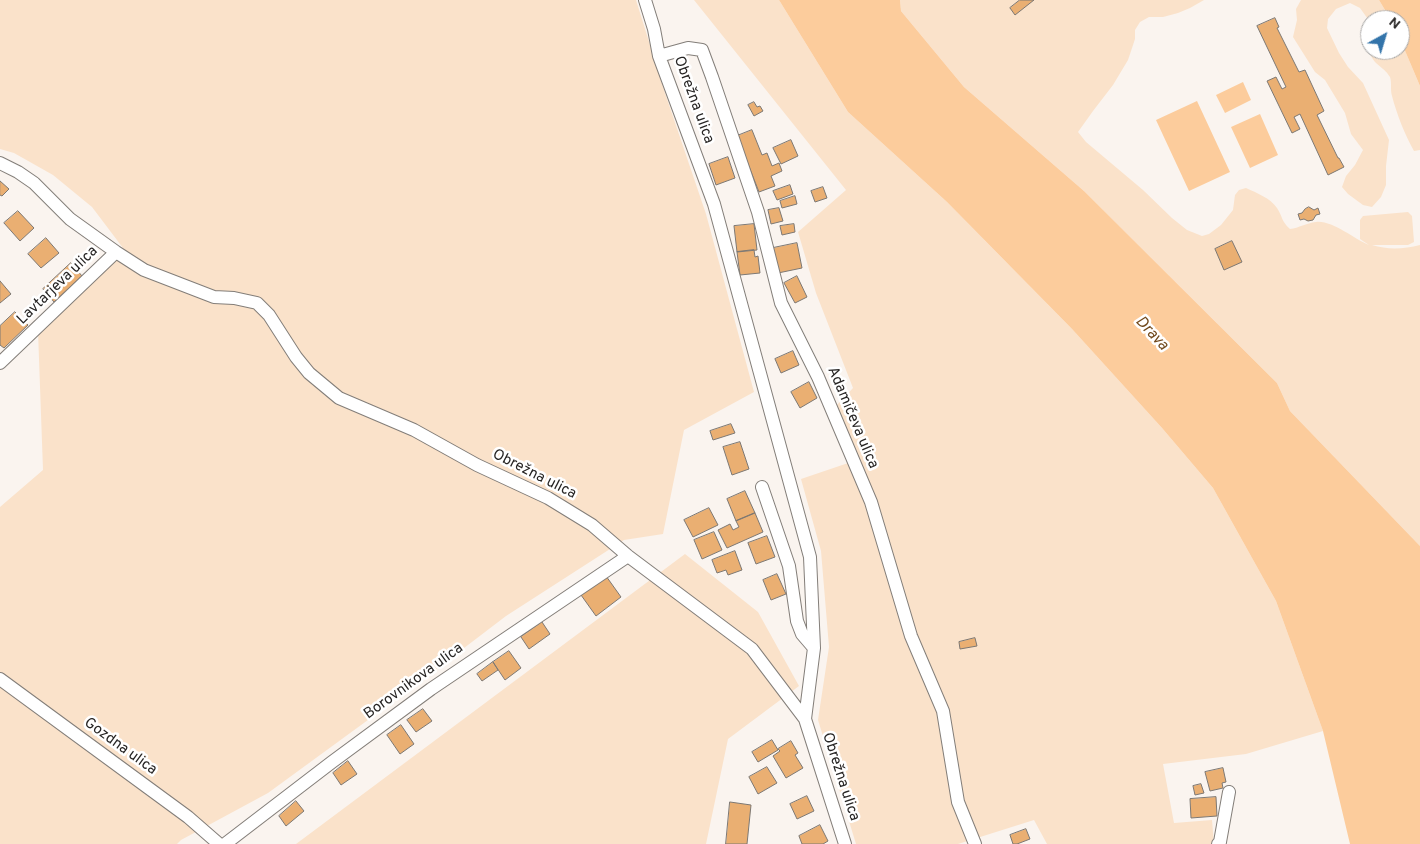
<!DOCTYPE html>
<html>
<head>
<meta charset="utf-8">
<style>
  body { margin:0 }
  #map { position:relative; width:1420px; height:844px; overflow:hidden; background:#faf4ef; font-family:Overpass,sans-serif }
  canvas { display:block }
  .north { position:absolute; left:1360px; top:10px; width:50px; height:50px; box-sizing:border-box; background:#fff; border:1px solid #a9a8a7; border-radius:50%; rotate:39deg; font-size:14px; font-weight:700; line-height:20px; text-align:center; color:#272524 }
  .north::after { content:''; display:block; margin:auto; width:18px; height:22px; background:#3374aa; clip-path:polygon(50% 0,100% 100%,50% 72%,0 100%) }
</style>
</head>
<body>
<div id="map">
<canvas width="1420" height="844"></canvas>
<div class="north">N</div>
</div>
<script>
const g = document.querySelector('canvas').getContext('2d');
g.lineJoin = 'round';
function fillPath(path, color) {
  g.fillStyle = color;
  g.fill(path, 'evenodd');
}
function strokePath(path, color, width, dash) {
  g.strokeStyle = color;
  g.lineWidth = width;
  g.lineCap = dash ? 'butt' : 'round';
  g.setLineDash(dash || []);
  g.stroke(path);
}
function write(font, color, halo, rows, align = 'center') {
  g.font = font + ' Overpass,sans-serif';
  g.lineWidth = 5;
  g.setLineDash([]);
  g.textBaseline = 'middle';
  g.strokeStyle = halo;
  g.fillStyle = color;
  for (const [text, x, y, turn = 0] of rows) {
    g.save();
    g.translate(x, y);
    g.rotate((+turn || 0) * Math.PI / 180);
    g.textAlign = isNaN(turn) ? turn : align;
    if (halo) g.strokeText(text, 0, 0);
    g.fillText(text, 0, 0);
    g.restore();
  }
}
fillPath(new Path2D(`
  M0,0H636L665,93L706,214L754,392L684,430L663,534L624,540L506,616L409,690L268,793L181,840L177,844H0V507L43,470L38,331L123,248L92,207L53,175L14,153L0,149Z
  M694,0H779L848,112L947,202L1072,329L1162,428L1213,488L1276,601L1323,731L1246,754L1163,764L1174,823L1212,820L1214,844H1047L1034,820L958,844H856L818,720L829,647L821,551L801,479L857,460L836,406L853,388L816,293L798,232L846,190Z
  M900,0H1204L1190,8L1178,13L1163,17H1149L1140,22L1135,30V39L1128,60L1113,85L1093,111L1078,132L1086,142L1143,190L1172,218L1187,230L1202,236L1209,234L1221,225L1233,210L1235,195L1239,190L1246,188C1257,193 1270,198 1277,208C1283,217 1281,221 1290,229C1299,228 1306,223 1316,222C1332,220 1354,239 1369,245L1360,239V220L1363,216L1408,212L1412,216L1414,242L1408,245H1372C1388,250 1404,249 1420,245V546L1290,411L1277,383L1084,191L964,87L901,11Z
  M1301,0H1379L1391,20H1370V22L1360,8L1350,3L1336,9L1328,19L1327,28L1339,53L1348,67L1363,83L1389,140L1386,166V185L1381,197L1372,207L1363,205L1348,194L1342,187L1346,176L1355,165L1363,150L1351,134L1345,113L1325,80L1315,72L1293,37L1297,20L1296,9Z
  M1400,39L1420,86V150L1414,151C1405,135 1397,115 1392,96C1390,90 1392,83 1390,77C1383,65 1373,66 1369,50L1370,48V50H1400Z
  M685,554L758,612L799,686L728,739L706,844H296Z`), '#fae2ca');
fillPath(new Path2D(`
  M779,0H900L901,11L964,87L1084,191L1277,383L1290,411L1420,546V844H1350L1323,731L1276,601L1213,488L1162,428L1072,329L947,202L848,112Z
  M1379,0H1420V86L1400,39V20H1391Z
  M1243,82L1251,100L1225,113L1216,95Z
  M1197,101L1230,172L1189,191L1156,120Z
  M1260,114L1278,155L1250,168L1231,127Z`), '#fccc9c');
const building = new Path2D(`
  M1020,0H1034L1015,15L1010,8Z
  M1275,18L1279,27L1277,28L1299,72L1305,70L1324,111L1317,115L1338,158H1339L1344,167L1328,175L1300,114L1294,117L1300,129L1292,133L1267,81L1276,77L1282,89L1286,87L1257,26Z
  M754,102L757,107L760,106L763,111L754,116L748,105Z
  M752,130L762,155L767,153L772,166L779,163L782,171L771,176L775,186L759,192L737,136Z
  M791,140L798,156L781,164L773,148Z
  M728,157L735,178L716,185L709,164Z
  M0,181L9,189L2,196L0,195Z
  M790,185L793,194L777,200L773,191Z
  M823,187L827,198L815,202L811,191Z
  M795,196L797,204L782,208L780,201Z
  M1309,207L1314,210L1318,208L1320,214L1316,215L1313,220L1308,221L1304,219L1300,220L1298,214L1302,213L1305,209Z
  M779,208L783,221L771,224L768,210Z
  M18,211L34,228L20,241L4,223Z
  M754,224L757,250L737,252L734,226Z
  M794,224L795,232L782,235L780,226Z
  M46,238L59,253L41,268L28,254Z
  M1232,241L1242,262L1224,270L1215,249Z
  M797,243L802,268L778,273L773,248Z
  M754,250L755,257L758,256L760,273L740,275L737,252Z
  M71,263L82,276L54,302L43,289Z
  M797,276L807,297L795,303L784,283Z
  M0,281L11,294L0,303Z
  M15,312L28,325L4,348L0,345V326Z
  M793,351L799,365L781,373L775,359Z
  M809,382L817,398L800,408L791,392Z
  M731,424L735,433L713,440L710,431Z
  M740,442L749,469L732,475L723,447Z
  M745,491L755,513L736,521L727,499Z
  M709,508L718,525L693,537L684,520Z
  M755,513L763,532L727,548L718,530L730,524L733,530L739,527L736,521Z
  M714,532L722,550L702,559L694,540Z
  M767,536L775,557L756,564L748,543Z
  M735,551L742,570L728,575L726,570L717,573L712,560Z
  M777,574L786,594L771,600L763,580Z
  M606,576L621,597L596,616L581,595Z
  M542,622L550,634L529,649L521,637Z
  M975,638L977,646L960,649L959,642Z
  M509,651L521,668L505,680L493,662Z
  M493,662L498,670L482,681L477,674Z
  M423,709L432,721L416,732L407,720Z
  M401,725L414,744L400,754L387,735Z
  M772,740L778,750L758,762L752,752Z
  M791,741L798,753L795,755L803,768L786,778L773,756L780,751L778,749Z
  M348,761L357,774L341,785L333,773Z
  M767,767L777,783L758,794L749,777Z
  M1223,768L1226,782L1222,783L1223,788L1210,791L1205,772Z
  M1201,784L1204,793L1195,795L1193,786Z
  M807,796L814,811L797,819L790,804Z
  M1216,797L1217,816L1191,818L1190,799Z
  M296,801L304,811L286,826L279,816Z
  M730,802L751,805L747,844H726Z
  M820,825L828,841L823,844H802L799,836Z
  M1026,829L1030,839L1017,844H1013L1010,835Z`);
fillPath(building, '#eaaf72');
strokePath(building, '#7d7873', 1);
const minor = new Path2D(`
  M645,0L654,29L659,56L714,204L810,557L814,648L805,719
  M659,56L688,48L702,50L712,77L758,212L781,303L818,377L871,502L911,636L943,711L958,802L975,844
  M0,163L18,172L34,183L70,219L116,252L144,270L214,297L234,298L257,303L269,315L296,357L309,373L339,398L414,430L477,465L548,498L592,525L628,556L752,649L805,719L845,844
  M0,363L116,252
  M762,487L789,566L797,621L802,634L814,648
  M0,679L188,817L219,844
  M225,844L332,762L431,689L628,556
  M1218,844L1220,842L1229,792`);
strokePath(minor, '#837e79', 14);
strokePath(minor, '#fff', 12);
write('15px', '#272524', '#fff', [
  ["Obrežna ulica",693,100,70],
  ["Lavtarjeva ulica",58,286,-44],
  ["Adamičeva ulica",852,418,67],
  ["Obrežna ulica",534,475,27],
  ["Borovnikova ulica",414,682,-36],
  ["Gozdna ulica",120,747,36],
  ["Obrežna ulica",840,777,72]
]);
write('italic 16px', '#734b1e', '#fff', [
  ["Drava",1151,334,47]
]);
</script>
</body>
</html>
